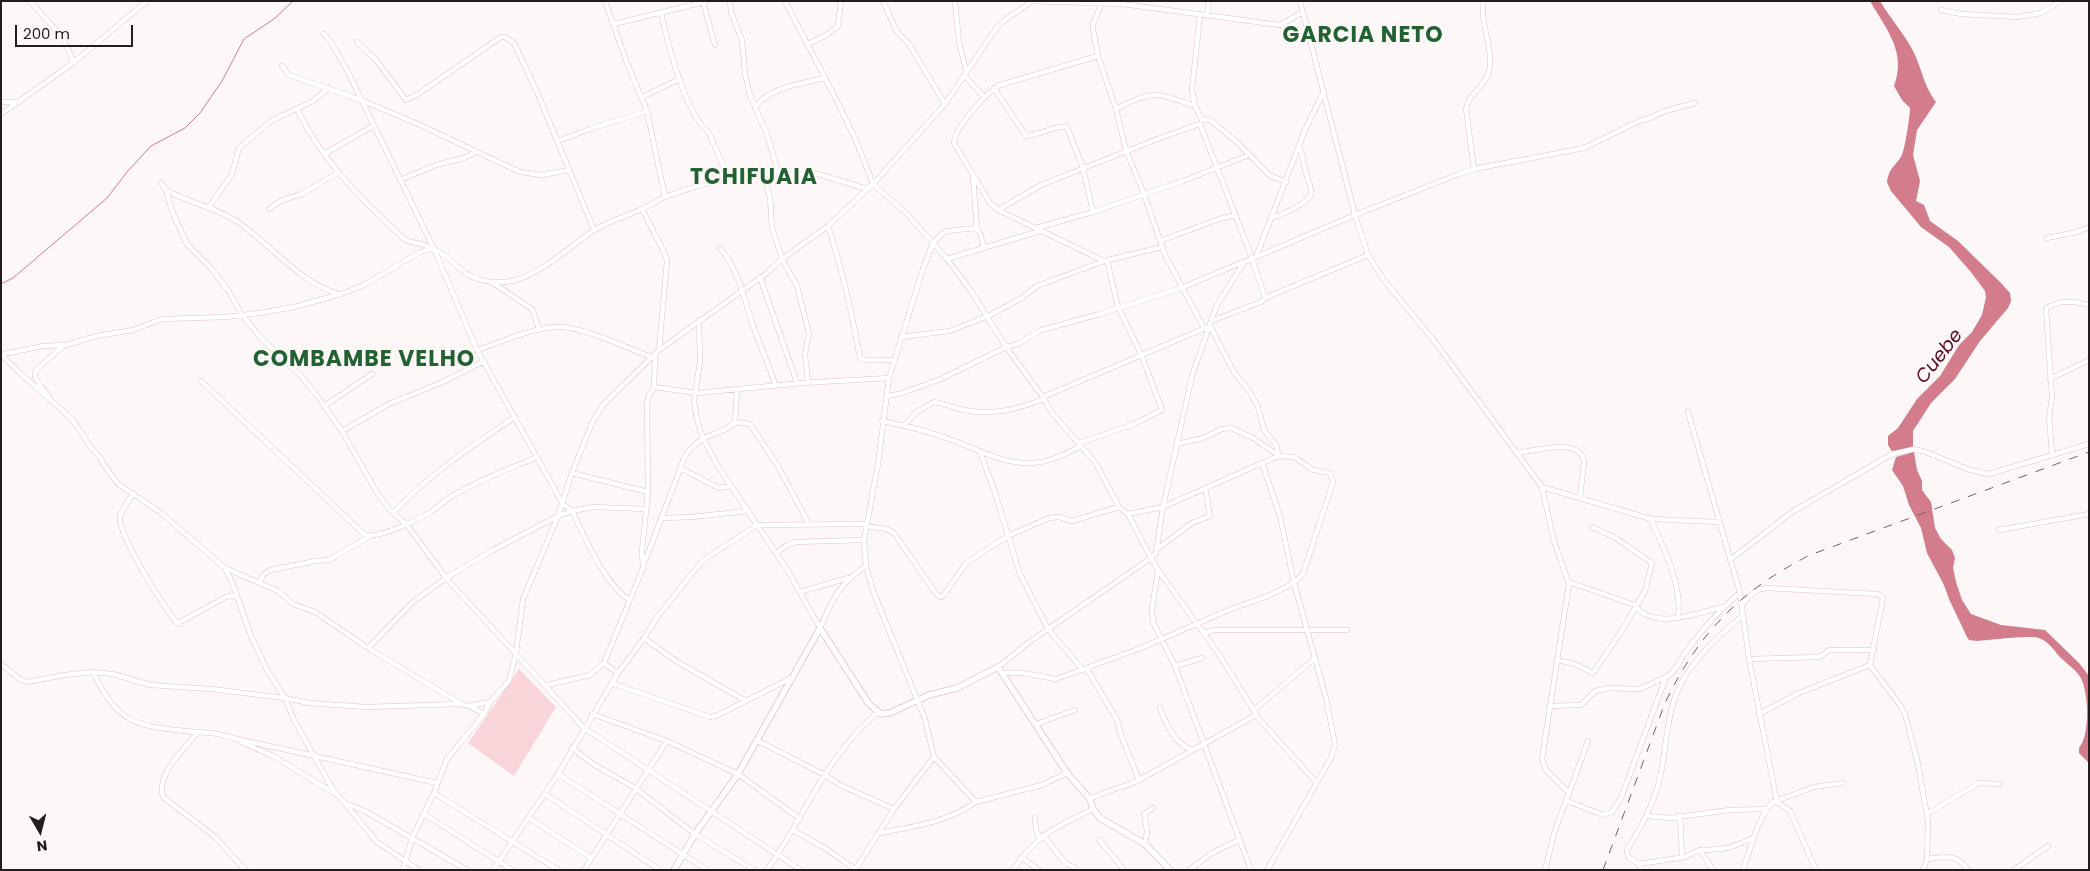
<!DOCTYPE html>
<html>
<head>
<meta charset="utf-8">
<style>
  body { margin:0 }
  #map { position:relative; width:2090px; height:871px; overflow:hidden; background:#fdf7f8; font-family:Poppins,sans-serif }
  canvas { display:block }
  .frame { position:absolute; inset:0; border:2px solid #251c1d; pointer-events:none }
  .north { position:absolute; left:15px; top:806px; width:50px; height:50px; -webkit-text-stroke:4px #fdf7f8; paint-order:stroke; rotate:172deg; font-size:14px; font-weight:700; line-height:20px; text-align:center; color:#251c1d }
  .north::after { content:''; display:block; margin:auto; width:18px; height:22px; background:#251c1d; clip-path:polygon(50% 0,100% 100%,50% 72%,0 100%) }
  .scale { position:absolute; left:15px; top:25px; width:118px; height:22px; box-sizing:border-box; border:2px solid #251c1d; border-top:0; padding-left:6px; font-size:15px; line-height:18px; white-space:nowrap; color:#251c1d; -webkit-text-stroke:4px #fdf7f8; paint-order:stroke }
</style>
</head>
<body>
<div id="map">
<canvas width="2090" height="871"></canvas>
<div class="frame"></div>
<div class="north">N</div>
<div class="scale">200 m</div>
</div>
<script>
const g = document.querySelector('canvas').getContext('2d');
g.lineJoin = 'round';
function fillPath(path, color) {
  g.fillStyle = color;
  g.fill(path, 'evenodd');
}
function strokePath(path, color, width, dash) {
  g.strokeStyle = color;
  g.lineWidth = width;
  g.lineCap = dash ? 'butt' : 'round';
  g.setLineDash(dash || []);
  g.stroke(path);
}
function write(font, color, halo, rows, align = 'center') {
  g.font = font + ' Poppins,sans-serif';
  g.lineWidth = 4;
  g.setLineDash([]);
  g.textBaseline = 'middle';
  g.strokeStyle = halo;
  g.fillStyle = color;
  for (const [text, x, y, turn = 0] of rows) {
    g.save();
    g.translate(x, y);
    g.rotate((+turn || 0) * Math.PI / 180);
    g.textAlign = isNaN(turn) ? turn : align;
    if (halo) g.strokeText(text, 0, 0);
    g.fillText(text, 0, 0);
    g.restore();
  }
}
fillPath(new Path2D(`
  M519,669L556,707L514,776L468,743Z`), '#f9d4d9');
fillPath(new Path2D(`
  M1870,1H1880C1890,18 1906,36 1914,53C1923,72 1923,84 1936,102L1917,130L1913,155L1920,181L1916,201L1924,205L1930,221L1958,241L2001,283L2010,293L2011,301L2008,308L1980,341L1955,379L1931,403L1913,431V447L1893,453L1888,445V436L1898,428L1917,399L1940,376L1959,345L1972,332L1982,315L1986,297L1985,291L1971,272L1949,247L1921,227L1891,191L1887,182C1889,167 1896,166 1902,155C1905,148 1910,116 1910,108L1902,100L1894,86C1907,52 1886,29 1870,1Z
  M1914,452L1917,470L1922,481V490L1931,502L1935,528L1941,539L1952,550L1955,558L1953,568L1956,582L1962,600L1971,614L2001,625L2045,630L2079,663L2089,676V763L2079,753V748C2090,735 2089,695 2081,678C2076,670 2066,663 2059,656C2054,650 2048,641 2039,638C2029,635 1991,640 1977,641L1969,640L1967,637L1949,599L1944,585L1927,553L1921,528L1909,505L1903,486L1892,470L1896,457Z`), '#d37c8b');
strokePath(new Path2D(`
  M1,284L13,278L107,198L127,172L151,146L185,128L200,113L222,81L244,39L274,19L293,1`), '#d37c8b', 1);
const minor = new Path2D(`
  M30,1C46,20 68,38 73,63
  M605,1L627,63L647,111L665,197
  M730,1L731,12L742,40L745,73L750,96L767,134L779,175
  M785,1L837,101L857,143L873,184L908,215L947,259L971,291L1006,347L1043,397L1052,413L1095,462L1119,507L1128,514L1151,558L1158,570L1152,609L1153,622L1175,666L1251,870
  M883,1L897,32L909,44L945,104
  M955,1L959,42L966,70
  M1032,1L1122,4L1280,25L1295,28L1310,37
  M1300,1L1355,215L1368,255L1383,279L1432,338L1542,487L1554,541L1569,584L1542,759L1546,770L1569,793L1555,830L1545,870
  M703,2L715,45
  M1101,5L1093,24V29L1098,56L1116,109L1126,150L1144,194L1165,255L1204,328
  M1941,10L1961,14L2018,17L2041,13L2061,1
  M661,13C668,44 685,113 709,133L729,179
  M1207,16L1209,1
  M614,24L708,1
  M1280,25L1303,12
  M324,34L331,42L348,72L434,249L477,350L563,504L572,511C586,539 603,582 629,600
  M357,42L377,61L406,100L418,94L501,37H505L514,43L537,92L594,230
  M807,44L825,36L838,26L841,1
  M1098,56L1000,85C986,93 955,127 954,143L990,203L998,210L1104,261
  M282,66L289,75L361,100L420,125L520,172L542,175L569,170
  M964,75L984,97
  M994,88L1026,136C1037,136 1059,124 1067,127L1083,168L1093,212
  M642,97L680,79
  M1,102H19
  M1195,106L1192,90L1200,15
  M756,108C762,89 808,82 825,78
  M297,109C322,161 362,200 403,238C411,246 423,240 430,249
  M1116,109C1152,89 1158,93 1195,106L1202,120L1209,119L1237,142L1269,175L1286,182
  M1,114L73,63L147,1
  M558,141L590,129L647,111
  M324,154L373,126
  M1474,169L1466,109C1468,94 1485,87 1489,72C1494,49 1480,24 1483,1
  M763,174L770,197L772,228L782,259L797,286L809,334L805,354L808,382
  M973,177L977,229
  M400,180L436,165L464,158L476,152
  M161,183L166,190L172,211L187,244L210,267L228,290L242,315L262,339L301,376L318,397L342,431L376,491L389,509L407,525L446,578L584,728L801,870
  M166,190C189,203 215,207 236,221C269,242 300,284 339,294
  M209,207L232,174L239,148L271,121L313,101L329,88
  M269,209L282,200L302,194L339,172
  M642,209L665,254L667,261L659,350
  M998,210L1041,185L1160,138L1200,124L1252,258L1265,298L1261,302L1211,321
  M1271,218C1281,215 1309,204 1311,193C1312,186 1306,176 1305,169C1303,161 1303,155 1299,146
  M828,226C842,269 852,313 860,358L866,360H894
  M1036,228L1093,212L1183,181L1249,155
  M2047,238L2077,232L2089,227
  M1160,241L1219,219L1236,215
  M720,248C741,274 744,301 755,331C762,349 769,367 776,386
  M1256,257L1305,130L1324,91
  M947,259L1040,231
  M760,277L797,383
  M493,283L532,309L539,329
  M1265,298L1368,255
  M699,320L700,362L694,400L697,420L703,438L717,465L788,571L820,628
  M901,337L950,331L988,316L1020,299L1037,286L1104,261L1162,247
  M66,345L43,346L4,354L3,356L21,374L72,419L92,449L100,457L104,465L118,484L160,512L225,568L232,582L251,636L267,670L285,698L294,720L332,788L377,842L419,870
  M477,350C503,342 532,327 559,327C584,327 627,348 651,357
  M2050,379L2089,360
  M201,381L366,536C386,535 414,522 431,512C438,507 445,500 452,496C479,480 509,469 537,457
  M654,387L697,393L802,383L889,378
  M886,396L899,394L941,379L1006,347L1018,344L1041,330L1100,314L1181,288L1243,262
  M1043,397L1210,326L1235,374L1248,389L1258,407L1264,430L1276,445L1279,456
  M49,398C46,387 31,382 36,370L63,346L96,336L133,330L162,319L226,317L259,313L294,307L341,294L362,286L420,252C425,251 431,248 435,250C444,253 452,262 459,268C474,282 497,285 516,280C545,271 568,248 593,231C608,221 625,217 642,209C650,206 657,200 665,197C691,187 722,179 750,174C759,172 770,175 780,175C793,175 805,174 818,174L867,189
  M324,406L372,374
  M1688,412L1740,593L1749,659L1777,802L1790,811L1816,870
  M882,421C908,426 935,433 960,443C982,452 1006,464 1030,463C1048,463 1066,454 1081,446
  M735,422L750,424L779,468L809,524
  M905,425L915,413L934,402C944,403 954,408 964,410C992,416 1018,409 1044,399
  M342,431L391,403L443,382L484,361
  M1079,443L1134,424L1162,410L1141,354L1118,307L1107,260
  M1177,444L1203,438L1222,429L1231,428L1253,438L1279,456
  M980,452L994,490L1020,574L1048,629L1083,670
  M1517,453C1535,451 1580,436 1584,462L1580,498
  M2052,454L2049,417L2052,398L2046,309C2059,299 2074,301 2089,305
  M680,468L719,488L731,486
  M572,473L648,492
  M1542,487L1651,519L1718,522
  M133,493L120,515C117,535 163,605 177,623L180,624V622L226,597L236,595
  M393,513C428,475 472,446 515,417
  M1128,514L1163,507L1262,463L1280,516L1294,583L1326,698L1335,744L1331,758L1267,870
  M663,518L692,517L747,511
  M1651,519C1663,547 1683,586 1678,618
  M865,526L887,529L894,533L937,595L941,597L944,595L966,563L1008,536L1049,518L1059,517L1072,521L1119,507
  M1999,530L2089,514
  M1157,549L1192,523L1210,516L1205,488
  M776,553L787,545L796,542L864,540
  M1730,560L1792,512L1892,454L1914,449L1926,452L1970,470L1989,474L2089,444
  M644,564L685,456C690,449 695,443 703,439C714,432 727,432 735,422L737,390
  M225,568L278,591L293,604L315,612L368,648L460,703
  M1158,570L1218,653L1259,719L1316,782
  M259,583L263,575L270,570L316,561L329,560L370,536
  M1569,584V582L1635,605C1652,631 1698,613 1722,607
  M800,592L848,578
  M1742,604L1757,590L1766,588L1878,594L1883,598L1870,665L1799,693L1759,714
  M820,628C833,598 839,584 866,566
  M1204,633L1215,630H1347
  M368,648L413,602L446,578L493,550L558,516L572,511L594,507L646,509
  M1749,659L1820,657L1829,650H1874
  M1557,660L1575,664L1593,673L1623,629L1645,591L1652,563L1614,537L1592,527
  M1,664L21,680L28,682L64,675L93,672L113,674L150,685L211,689L285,698L309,703L366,707L461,704L469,706L490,702
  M1870,665L1900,705L1905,714L1918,764L1928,821L1927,859L1923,870
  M1175,666L1202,658
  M998,667L1032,640L1151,558L1156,553L1163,507L1192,376L1216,307L1244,262L1355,215L1459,174L1474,169L1584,148L1639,121L1650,118L1665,111L1695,103
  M1087,669L1117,720L1121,735L1139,780
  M93,672C119,727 139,726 195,732C210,733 218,733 233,738L437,783
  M618,673L604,663L643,568L642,551L648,492L647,403L649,396L654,387L655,355
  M1003,673H1023L1056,679L1141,648L1231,609L1268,596L1294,583L1303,574L1333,482L1330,473L1313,470L1294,457L1279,456L1262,463
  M611,683L710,717L716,716L746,701L676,661L644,638
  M547,685L590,675L604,663
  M746,701L791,678
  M470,706L484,714
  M1549,706L1581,705L1595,691L1610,688L1640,689L1666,677
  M1160,708C1166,725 1175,744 1192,750
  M1254,710L1314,659
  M592,714L667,741
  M1036,724L1075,710
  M198,732C184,750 156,773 163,797L215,837L245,870
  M756,740L825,775L840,785L894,809
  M241,742L273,756L337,795
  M572,748L593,764L635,788L695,834L754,870
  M934,757L976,802
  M558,774L707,870
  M434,793L558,870
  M1569,793L1588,741
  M545,794L660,870
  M1090,799C1106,790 1123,788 1139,780L1256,715
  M1567,801L1603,815L1612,812L1621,798L1666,677C1677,671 1682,656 1690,646C1705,627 1721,608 1740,593
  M1776,801L1814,787L1843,783
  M345,803L365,811L467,870
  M424,814L512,870
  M1927,814L1979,783L2000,784
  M1680,815L1682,857
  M1648,816L1671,818L1729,810L1767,809
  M529,818L591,858
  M1035,818L1036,829L1039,838
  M793,830L828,850L855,869
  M880,833C912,827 948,822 976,802L1042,785L1067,773
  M1043,835L1066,864L1074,867
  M1099,840L1124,870
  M1145,844L1147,831L1144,814L1153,808
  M1700,850L1713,870
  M1021,857L1039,870
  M1927,859C1944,857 1957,853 1968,870
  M1639,864L1685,857L1697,851L1728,848L1754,838
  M403,870L412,838L434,793L447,759L484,714L490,702L509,681L516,653L523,599L558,516L572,473L592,423L603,405L659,350L767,273L782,259L828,226L873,184L945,104L997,27L1006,19L1033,1
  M493,870L558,774L618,673L644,638L658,616L702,561L757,525L866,524
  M584,870L667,741L738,774L800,819
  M767,870C798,827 818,776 853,737C860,728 869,720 878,712
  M855,870L894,809L934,757L925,719L873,591L866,566L864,540L878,464L889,378L923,269L933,243L943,233L947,231L976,228L980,233L984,248
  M1013,870C1037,834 1056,827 1093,809
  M1189,870L1212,853L1239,840
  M1641,870L1639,864L1628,857L1627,850C1642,826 1655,802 1661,773C1667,743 1667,707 1683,680C1698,654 1721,634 1743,615
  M1743,870C1750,850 1758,816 1773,802H1777
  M2014,870L2048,846`);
const tertiary = new Path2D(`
  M674,870L695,834L738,774L820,628L869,704L881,714L890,713L929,695L957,688L998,667L1067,773L1090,799L1093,809L1100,818L1145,844L1170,870`);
strokePath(minor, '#dec4c7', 5.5);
strokePath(tertiary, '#dec4c7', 7);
strokePath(minor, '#fff', 4.5);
strokePath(tertiary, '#fff', 5.5);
strokePath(new Path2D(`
  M1603,870L1665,703C1699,632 1741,590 1810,555L2089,452`), '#6c6465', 1, [9, 9]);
write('italic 19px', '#5d0f26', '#fdf7f8', [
  ["Cuebe",1940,357,-52]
]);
g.letterSpacing = '1px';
write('bold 22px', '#226131', '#fdf7f8', [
  ["GARCIA NETO",1363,36],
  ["TCHIFUAIA",754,178],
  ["COMBAMBE VELHO",364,360]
]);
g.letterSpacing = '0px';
</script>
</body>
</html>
